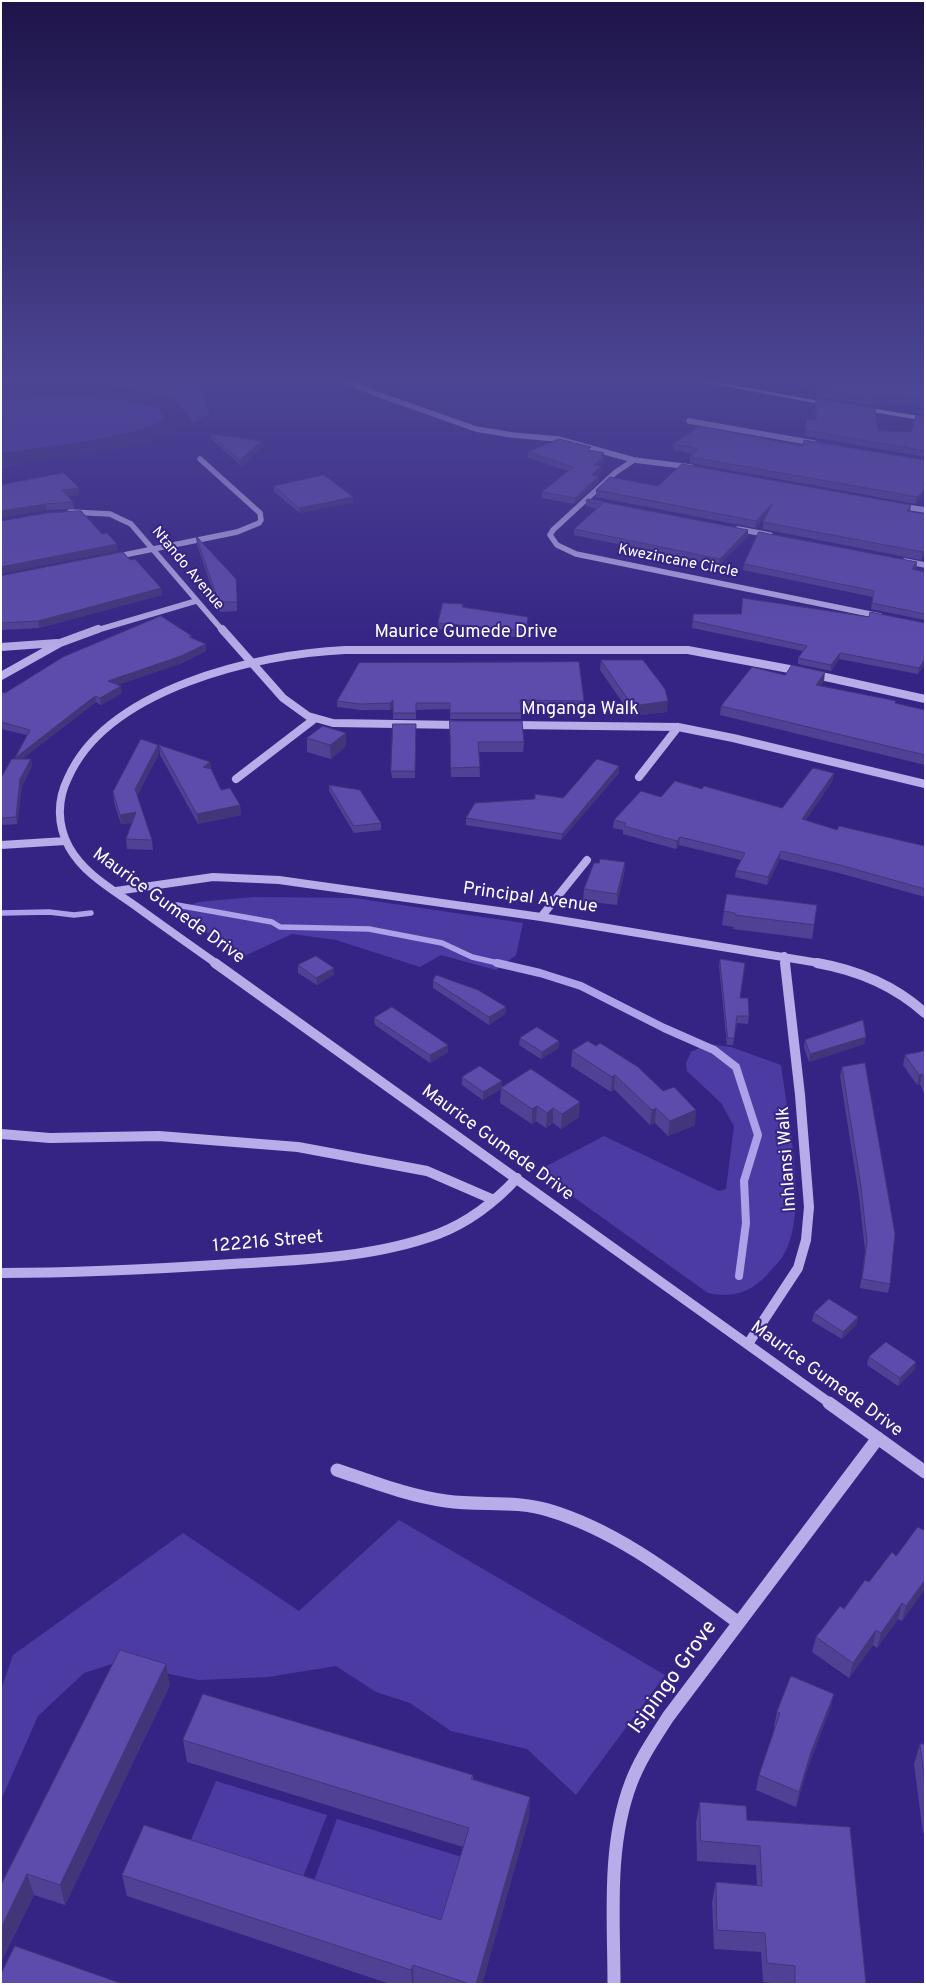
<!DOCTYPE html>
<html>
<head>
<meta charset="utf-8">
<style>
  body { margin:0 }
  #map { position:relative; width:926px; height:1985px; overflow:hidden; background:#362485; font-family:Overpass,sans-serif }
  canvas { display:block }
  .frame { position:absolute; inset:0; border:2px solid #fff; pointer-events:none }
</style>
</head>
<body>
<div id="map">
<canvas width="926" height="1985"></canvas>
<div class="frame"></div>
</div>
<script>
const g = document.querySelector('canvas').getContext('2d');
g.lineJoin = 'round';
function fillPath(path, color) {
  g.fillStyle = color;
  g.fill(path, 'evenodd');
}
function strokePath(path, color, width, dash) {
  g.strokeStyle = color;
  g.lineWidth = width;
  g.lineCap = dash ? 'butt' : 'round';
  g.setLineDash(dash || []);
  g.stroke(path);
}
function write(font, color, halo, rows, align = 'center') {
  g.font = font + ' Overpass,sans-serif';
  g.lineWidth = 4;
  g.setLineDash([]);
  g.textBaseline = 'middle';
  g.strokeStyle = halo;
  g.fillStyle = color;
  for (const [text, x, y, turn = 0] of rows) {
    g.save();
    g.translate(x, y);
    g.rotate((+turn || 0) * Math.PI / 180);
    g.textAlign = isNaN(turn) ? turn : align;
    if (halo) g.strokeText(text, 0, 0);
    g.fillText(text, 0, 0);
    g.restore();
  }
}
fillPath(new Path2D(`
  M21,377H178L203,393L210,413L195,422L139,442L1,468V381Z
  M253,897L354,898L523,923L516,955L496,970L441,955L420,967L336,940L292,934L242,957L178,913L180,910L198,902Z
  M707,1044L731,1047L781,1065C787,1113 809,1213 784,1254C780,1262 772,1268 767,1275C750,1293 732,1298 708,1293L537,1171L604,1136L719,1191L726,1189L734,1126L721,1103L687,1071L686,1063L691,1052Z
  M399,1520L665,1675L576,1795L527,1749L451,1731L410,1703L376,1692L336,1666L268,1677L199,1680L115,1663L84,1673L38,1716L1,1800V1690L13,1655L183,1533L299,1611Z
  M216,1781L327,1815L298,1890L185,1854Z
  M337,1819L462,1857L437,1935L309,1894Z`), '#4d3ba4');
strokePath(new Path2D(`
  M177,905L272,922L280,927L369,929L442,943L472,957L502,964
  M1,913L49,912L74,915L91,913`), '#ada2e9', 5.5);
strokePath(new Path2D(`
  M497,963L540,973L581,986L664,1028L714,1050L736,1067L758,1135L744,1181L746,1223L739,1276`), '#ada2e9', 8);
fillPath(new Path2D(`
  M76,382L128,387L174,399L192,421L188,426L143,444L87,455L1,467V453L87,441L136,431L166,419L158,409L127,401L76,396L1,399V385Z`), '#3a2c76');
strokePath(new Path2D(`
  M336,377L377,394L476,429L512,435L558,439L634,460L691,467
  M689,421L814,443
  M634,460L616,472L553,530L550,535L557,545L576,554L880,616
  M900,506L925,510
  M70,512L110,514L131,524L223,631
  M738,529L770,535
  M114,557L237,532L259,523L261,520L260,513L200,459
  M905,561L925,565
  M94,631L196,601`), '#b8ade8', 5.5);
strokePath(new Path2D(`
  M222,629L283,698L308,716L333,723L460,725
  M1,647L57,643
  M812,674L925,699
  M1,676L60,643L98,629
  M511,725L678,727L733,738L925,784
  M639,777L678,727
  M236,779L313,720
  M1,845L65,841
  M116,891L213,877L279,880L541,917L825,964
  M541,917L587,860
  M784,956L785,964
  M217,964C190,945 163,926 137,907C112,889 84,874 69,847C57,825 57,800 68,778C107,689 256,654 345,650H688L800,671`), '#b8ade8', 8);
strokePath(new Path2D(`
  M215,963L831,1404
  M817,963C857,970 895,986 925,1013
  M1,1134L50,1138L159,1136L298,1147L427,1171L494,1200
  M1,1273C78,1273 155,1269 232,1264C300,1260 373,1258 438,1234C469,1222 494,1203 517,1178
  M748,1344L798,1268L806,1240L809,1207L800,1095L785,963`), '#b8ade8', 10);
strokePath(new Path2D(`
  M829,1403L925,1472
  M337,1470C373,1482 409,1496 446,1501C480,1506 515,1500 548,1510C619,1531 680,1580 739,1623
  M614,1984C614,1919 607,1846 631,1783C640,1759 654,1739 668,1717L878,1438`), '#b8ade8', 13);
fillPath(new Path2D(`
  M675,377H691L835,404L831,406Z
  M858,406L925,417V421L861,410H858Z`), '#f3f0fe');
fillPath(new Path2D(`
  M730,377H925V415L918,414L920,405L874,402V406L815,396V388Z
  M816,398L878,431L911,432L925,417V457L805,436L807,419L815,420Z
  M210,434L263,447L241,466L211,439Z
  M674,444L803,446L925,460L916,504L690,463V457L692,454L674,450Z
  M591,450L604,453V462L599,466L601,472L597,476L599,482L574,504L542,498V492L568,471L528,458V452Z
  M1,485L79,495L68,496L73,502L74,509L47,510Z
  M274,486L354,502L300,513L274,492Z
  M658,486L925,514V554L921,560L763,529V522L766,517L755,528L596,497V490Z
  M586,501L748,530V536L719,565L574,535V529L597,509L586,506Z
  M196,536L237,588V611L220,612L197,545Z
  M130,560L161,588L162,595L39,628L1,630V576Z
  M917,562L916,568L915,570L925,572V620L871,609L873,597L743,570L744,564Z
  M463,607L528,624L526,638L439,629L438,623Z
  M693,614L869,617L925,664L918,674L839,659L831,671L798,664V658L803,651L692,628Z
  M192,636V639L206,651L182,663L117,685L122,693L101,705L96,702L22,759H31L32,766L22,786L17,824L1,825V778L15,759V758L27,735L1,729V692L5,693Z
  M601,660L667,712L632,716L600,670Z
  M359,663L584,701V707H521V719H450V709L416,710V719H393V707L390,710H361L337,707V701Z
  M785,675L824,681L820,686L925,710V765L720,715L721,706Z
  M450,721L524,742L523,752H479L480,777H451Z
  M416,724L415,778H392L391,771Z
  M346,733V746L331,759L307,752V738Z
  M159,745L210,762L211,769L221,790L240,805L241,815L198,824L160,755Z
  M159,754L137,796L152,840L153,850L127,849L126,839L132,823L121,824L114,802L113,792Z
  M619,773L561,840L466,825V818L563,798Z
  M833,780L805,821L837,830L925,846V897L839,873L780,859L767,885L735,877L736,870L741,860L679,845L676,849L654,843L623,834V830L613,828L614,820L661,797L702,789L782,808Z
  M329,785L381,823V830L354,833L329,791Z
  M625,862L624,874L617,905L583,901L584,889L599,863Z
  M817,905L812,939L733,929L734,927L722,925L724,911Z
  M720,959L749,1016L748,1024L737,1023L733,1045H727L719,966Z
  M298,965L334,968V975L317,985L298,973Z
  M433,981L506,1007L505,1014L489,1025L433,988Z
  M374,1018L448,1045V1052L430,1063L375,1025Z
  M866,1037L864,1044L809,1062L804,1047L805,1040Z
  M520,1038L559,1048L541,1059L519,1045Z
  M588,1041L695,1125L668,1136L655,1123L650,1125L614,1089L611,1092L571,1066L572,1051Z
  M925,1051V1096L920,1084L917,1085L903,1065L905,1055Z
  M842,1067L890,1284L888,1293L860,1288L865,1251L859,1196L840,1076Z
  M462,1077L502,1088L579,1117L561,1129L553,1123L546,1128L536,1121L532,1124L500,1103L501,1089L483,1100L462,1085Z
  M814,1313L858,1317L856,1325L842,1339L812,1321Z
  M869,1357L916,1362L914,1370L898,1386L867,1365Z
  M925,1531V1591L924,1590L902,1621L898,1619L877,1648L873,1645L849,1678L812,1652L816,1637L869,1582Z
  M170,1685L65,1905L34,1895L1,1962V1885Z
  M834,1694L830,1709L808,1767L796,1807L756,1790L759,1775L775,1727H774L777,1712Z
  M183,1740L473,1775V1779L530,1797L529,1818L482,1984H390L127,1896L122,1875L441,1920L463,1847L187,1762Z
  M920,1744H925V1833H923L914,1764Z
  M700,1802L747,1820L866,1984H779L763,1982L761,1952L714,1949L712,1902L716,1882L757,1885L756,1865L697,1861L696,1822Z`), '#514195');
fillPath(new Path2D(`
  M262,441L263,447L241,466L240,460Z
  M604,453V462L594,471V465L601,456Z
  M601,466V472L592,480V475Z
  M599,476V482L574,504L575,498Z
  M79,488V495L63,497L62,490Z
  M925,488V493L916,504L918,497Z
  M353,497L354,502L300,513L299,508Z
  M46,504L47,510L1,518V511Z
  M772,504L771,511L755,528L756,521Z
  M911,505L910,512L907,511Z
  M748,530V536L719,565L720,559Z
  M117,544L118,551L1,574V567Z
  M925,549V554L921,560L923,552Z
  M917,562L916,568L911,575L912,569Z
  M161,588L162,595L39,628L38,621Z
  M206,644V651L182,663L109,688L108,681Z
  M840,653L839,659L831,671V665Z
  M925,659V664L918,674L919,668Z
  M825,672L824,681L814,694L816,685Z
  M121,686L122,693L101,705L100,698Z
  M95,696L96,702L16,764L15,758Z
  M393,700L394,707L390,710V703Z
  M668,701L667,712L632,716L633,706Z
  M346,733V746L331,759L330,745Z
  M158,745L159,754L136,798L135,789Z
  M31,759L32,766L22,786L17,824L16,817L20,779Z
  M210,762L211,772L203,767Z
  M619,766V773L561,840L562,834Z
  M834,773L833,780L801,827L802,819Z
  M240,805L241,815L198,824L197,814Z
  M136,812L137,822L121,824L120,815Z
  M680,837L679,845L676,849L677,841Z
  M781,851L780,859L767,885L768,877Z
  M625,862L624,874L617,905V894Z
  M334,968V975L317,985L316,978Z
  M506,1007L505,1014L489,1025V1017Z
  M866,1037L864,1044L809,1062L810,1054Z
  M559,1041V1048L541,1059L542,1052Z
  M448,1045V1052L430,1063V1055Z
  M922,1074L920,1084L917,1085L919,1075Z
  M615,1075L614,1089L611,1092L612,1077Z
  M502,1081V1088L483,1100V1092Z
  M580,1102L579,1117L561,1129L562,1114Z
  M537,1106L536,1121L532,1124V1109Z
  M553,1108V1123L546,1128L547,1113Z
  M656,1108L655,1123L650,1125L652,1110Z
  M696,1110L695,1125L668,1136L670,1121Z
  M858,1317L856,1325L842,1339L843,1332Z
  M916,1362L914,1370L898,1386L900,1378Z
  M925,1580L924,1590L902,1621L906,1606Z
  M902,1603L898,1619L877,1648L881,1633Z
  M876,1630L873,1645L849,1678L853,1663Z
  M166,1664L170,1685L65,1905L60,1885Z
  M834,1694L830,1709L808,1767L796,1807L799,1792L811,1752Z
  M530,1797L529,1818L482,1984H476Z
  M27,1874L34,1895L1,1962V1928Z
  M413,1965L414,1984H412L411,1970Z`), '#423579');
const building = new Path2D(`
  M774,377H925V409L919,408L921,399L874,396V400L816,390L815,383Z
  M816,398L875,408L878,431L911,432L916,415L925,417V451L805,430L807,419L816,420Z
  M699,426L803,446L804,440L925,460V482L923,485H925V488L918,497L690,457L698,449L674,444Z
  M210,434L262,441L240,460Z
  M559,439L591,447L588,450L604,453L601,456H604L594,465L601,466L592,475L599,476L575,498L542,492L573,467L528,452Z
  M682,464L911,505L907,511L925,514V549L923,552L763,522L772,504L756,521L596,490L610,477L658,486Z
  M64,473L79,488L62,490L73,502L46,504L1,511V485Z
  M324,475L353,497L299,508L274,486Z
  M588,499L748,530L720,559L574,529L602,504L586,501Z
  M81,511L102,534L107,533L117,544L1,567V521L47,513Z
  M759,532L917,562L912,569L925,572V614L872,603L874,591L744,564Z
  M196,536L236,579L237,602H219Z
  M123,552L130,560L135,559L161,588L38,621L1,623V576Z
  M743,598L869,617L870,612L925,623V659L919,668L840,653L831,665L798,658L807,646L693,621V614H741Z
  M443,603L463,604L462,607L528,617L526,631L438,623Z
  M161,616L192,636L189,637L206,644L181,656L108,681L121,686L100,698L95,696L15,758L30,730L1,722V692L5,693L63,657Z
  M601,660H643L665,689L668,701L633,706Z
  M579,662L584,701L520,700L521,713H450V703H416V713H393V700L390,703L360,704L337,701L359,663Z
  M792,665L825,672L816,685L887,699L896,701L895,703L925,710V755L721,706L752,667L785,675Z
  M450,721H522L524,742H478L480,767L451,768Z
  M393,724H416L415,771H391Z
  M323,726L346,733L330,745L307,738Z
  M141,739L158,745L135,789L152,840L126,839L136,812L120,815L113,792Z
  M159,745L210,762L203,767L211,769L221,790L230,788L240,805L197,814Z
  M12,759H31L20,779L16,817L1,818V778Z
  M597,759L619,766L562,834L466,818L475,803L535,799V794L563,798Z
  M813,768L834,773L802,819L837,830L839,826L925,846V889L840,865L781,851L768,877L736,870L745,853L680,837L677,841L655,835L624,826L626,823L614,820L641,791L661,797L675,781L702,789L704,786L782,808Z
  M329,785L360,790L381,823L354,826Z
  M600,859L625,862L617,894L584,889L594,863H599Z
  M727,894L817,905L814,925L735,915V913L724,911Z
  M316,956L334,968L316,978L298,965Z
  M720,959L745,963L740,998H748L749,1016H737L734,1038H728Z
  M436,975L478,990L506,1007L489,1017L433,981Z
  M392,1007L448,1045L430,1055L374,1018Z
  M863,1020L866,1037L810,1054L805,1040Z
  M537,1027L559,1041L542,1052L520,1038Z
  M588,1041L596,1046L600,1043L638,1067L663,1091L674,1087L696,1110L670,1121L656,1108L652,1110L615,1075L612,1077L572,1051Z
  M925,1051V1080L922,1074L919,1075L905,1055Z
  M865,1063L895,1234L890,1284L862,1279L867,1242L861,1187L842,1067Z
  M480,1066L502,1081L483,1092L462,1077Z
  M531,1069L580,1102L562,1114L553,1108L547,1113L537,1106L532,1109L501,1088Z
  M829,1299L858,1317L843,1332L814,1313Z
  M886,1342L916,1362L900,1378L869,1357Z
  M918,1527L925,1531V1580L906,1606L902,1603L881,1633L876,1630L853,1663L816,1637L840,1606L844,1609L865,1580L869,1582L892,1552L896,1556Z
  M120,1650L166,1664L60,1885L27,1874L1,1928V1885Z
  M791,1676L834,1694L811,1752L799,1792L759,1775L780,1713L777,1712Z
  M203,1694L473,1775L471,1779L530,1797L476,1984H470L413,1965L411,1970L122,1875L144,1825L441,1920L469,1828L183,1740Z
  M920,1744H925V1781Z
  M700,1802L746,1806L747,1820L850,1827L866,1984H795V1966L767,1963L765,1933L717,1930L716,1882L762,1886L760,1846L701,1841Z
  M15,1946L123,1984H1V1974Z`);
fillPath(building, '#5e4cad');
strokePath(building, '#423579', 1);
const sky = g.createLinearGradient(0, 0, 0, 655);
sky.addColorStop(0, '#1e1449');
sky.addColorStop(0.58, '#4c4594');
sky.addColorStop(1, '#4c459400');
g.fillStyle = sky;
g.fillRect(0, 0, 926, 655);
write('15px', '#fff', '#362485', [
  ["Kwezincane Circle",678,562,11],
  ["Ntando Avenue",187,569,50]
]);
write('18px', '#fff', '#362485', [
  ["Maurice Gumede Drive",466,633],
  ["Mnganga Walk",580,710],
  ["Principal Avenue",530,899,8],
  ["Maurice Gumede Drive",168,907,36],
  ["Maurice Gumede Drive",497,1144,36],
  ["Inhlansi Walk",788,1159,-94],
  ["122216 Street",268,1243,-5],
  ["Maurice Gumede Drive",826,1380,36]
]);
write('21px', '#fff', '#362485', [
  ["Isipingo Grove",674,1678,-54]
]);
</script>
</body>
</html>
